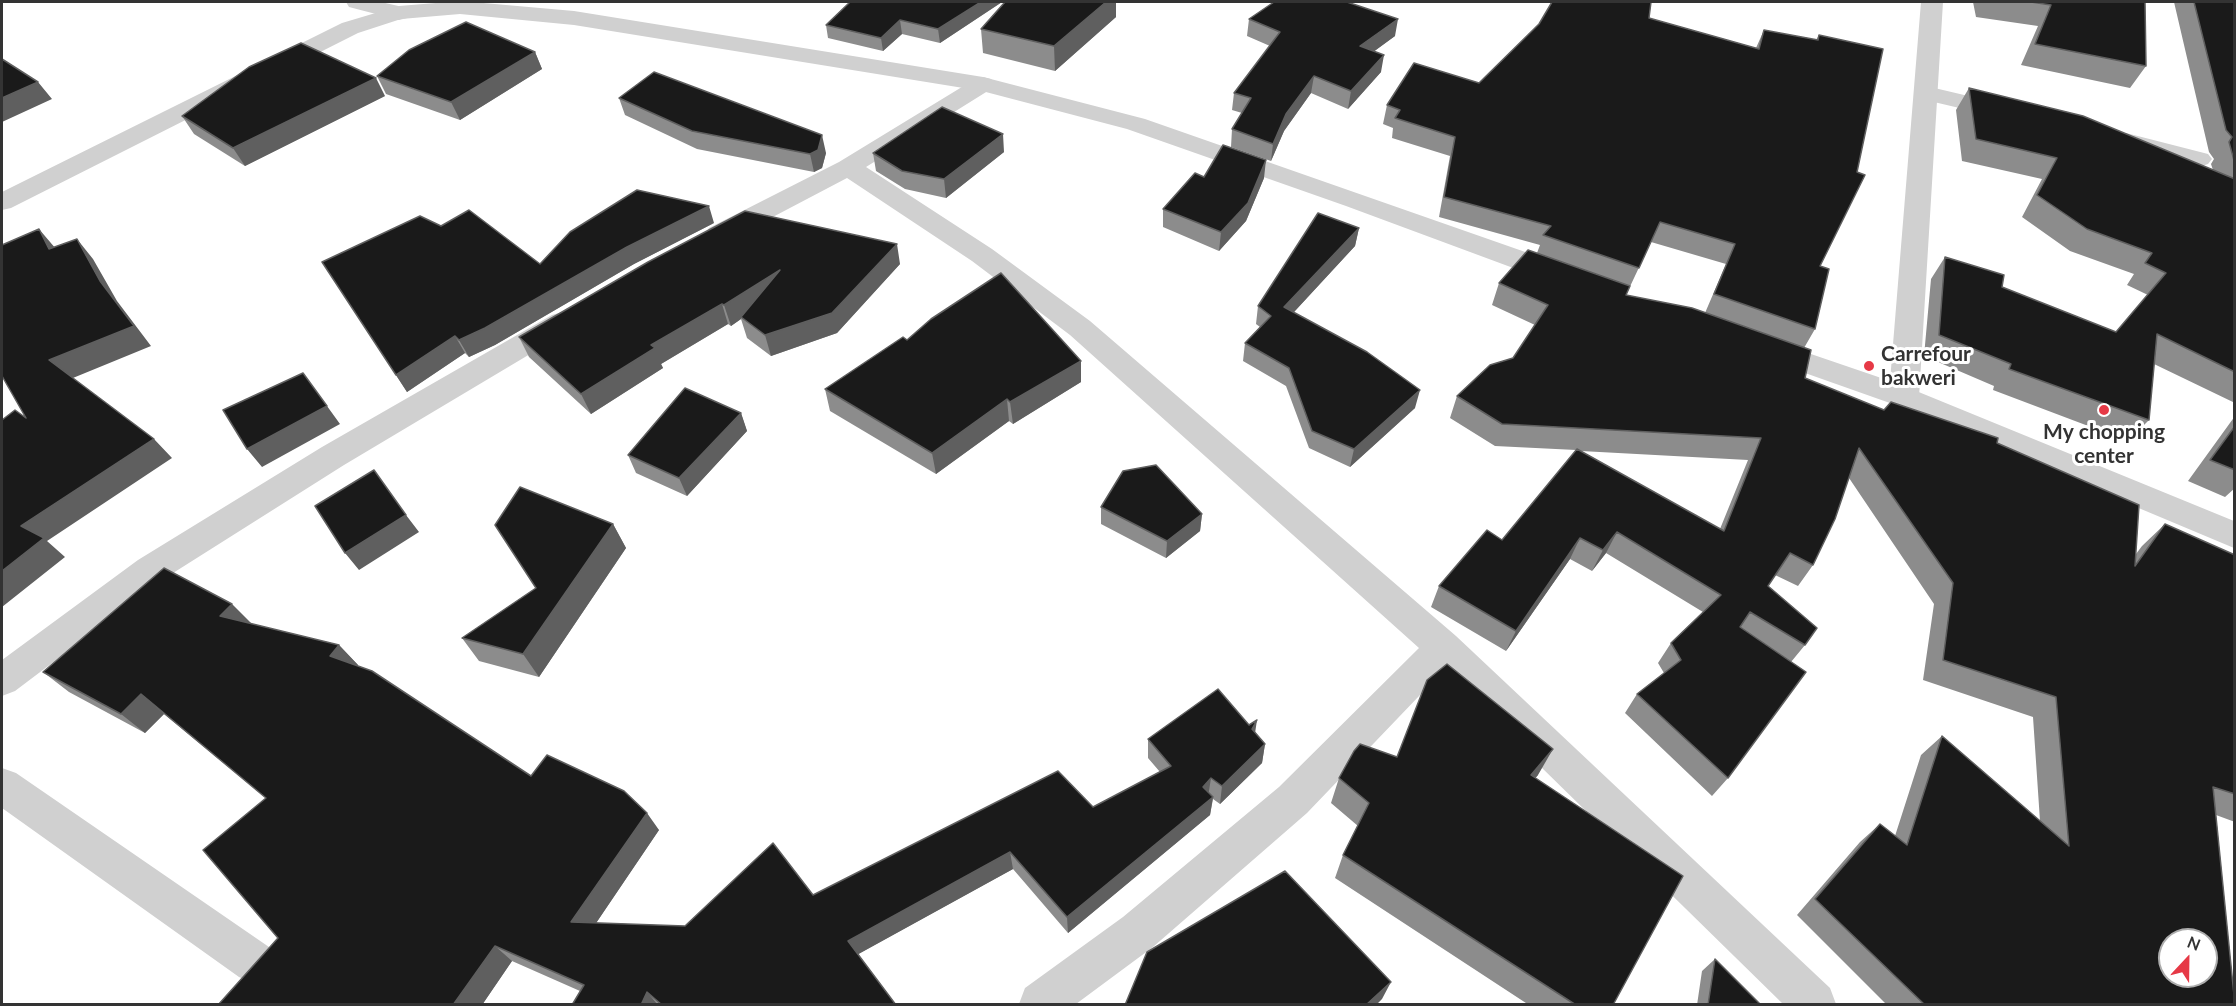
<!DOCTYPE html>
<html>
<head>
<meta charset="utf-8">
<style>
  body { margin:0 }
  #map { position:relative; width:2236px; height:1006px; overflow:hidden; background:#fff; font-family:Lato,sans-serif }
  canvas { display:block }
  .frame { position:absolute; inset:0; border:3px solid #333; pointer-events:none }
  .north { position:absolute; left:2158px; top:928px; width:60px; height:60px; box-sizing:border-box; background:#fff; border:2px solid #adadad; border-radius:50%; rotate:22deg; font-size:16px; font-weight:700; line-height:24px; text-align:center; color:#333 }
  .north::after { content:''; display:block; margin:auto; width:21px; height:27px; background:#e63946; clip-path:polygon(50% 0,100% 100%,50% 72%,0 100%) }
</style>
</head>
<body>
<div id="map">
<canvas width="2236" height="1006"></canvas>
<div class="frame"></div>
<div class="north">N</div>
</div>
<script>
const g = document.querySelector('canvas').getContext('2d');
g.lineJoin = 'round';
function fillPath(path, color) {
  g.fillStyle = color;
  g.fill(path, 'evenodd');
}
function strokePath(path, color, width, dash) {
  g.strokeStyle = color;
  g.lineWidth = width;
  g.lineCap = dash ? 'butt' : 'round';
  g.setLineDash(dash || []);
  g.stroke(path);
}
function write(font, color, halo, rows, align = 'center') {
  g.font = font + ' Lato,sans-serif';
  g.lineWidth = 6;
  g.setLineDash([]);
  g.textBaseline = 'middle';
  g.strokeStyle = halo;
  g.fillStyle = color;
  for (const [text, x, y, turn = 0] of rows) {
    g.save();
    g.translate(x, y);
    g.rotate((+turn || 0) * Math.PI / 180);
    g.textAlign = isNaN(turn) ? turn : align;
    if (halo) g.strokeText(text, 0, 0);
    g.fillText(text, 0, 0);
    g.restore();
  }
}
fillPath(new Path2D(`
  M346,2H381L407,8L410,13L407,18L399,20L349,7Z
  M983,77L991,79L995,84L991,89L866,167L992,249L1090,321L1456,636L1830,988L1836,1004H1783L1443,671L1307,813L1153,947L1076,1004H1019L1025,988L1123,917L1279,787L1419,648L1070,335L972,261L847,178L729,240L719,243L709,240L705,234L709,228L839,162L975,79Z
  M1926,86L2015,107L2018,112L2015,117L2006,119L1917,98L1914,93L1917,88Z
  M2126,133L2208,154L2212,159L2208,164L2199,167L2117,146L2113,141L2117,136Z
  M562,312L572,315L577,322L572,329L344,465L162,580L15,691L2,696V660L138,560L322,447L552,315Z
  M1904,386L2234,521V548L1893,405L1889,397L1893,389Z
  M2,768L16,773L269,947L276,962L269,977L254,984L239,977L2,808Z`), '#d0d0d0');
fillPath(new Path2D(`
  M448,2H472L574,11L983,77L1145,119L1571,268L1575,275L1571,282L1561,284L1551,282L1346,206L1127,129L982,91L574,25L460,14L401,19L358,33L11,208L2,210V192L342,23L399,6Z
  M1921,2H1943L1919,397L1915,405L1904,408L1757,356L1752,349L1757,342L1767,339L1890,381Z`), '#d0d0d0');
fillPath(new Path2D(`
  M850,2H1002L940,43L902,34L883,51L828,38L826,25Z
  M1005,2H1116V17L1055,71L983,53L981,29Z
  M1973,2H2145L2146,66L2130,88L2021,65L2038,26L1976,17Z
  M2174,2H2235V403L2154,364L2149,420L2128,441L1993,390L1994,386L1924,356L1931,279L1945,257L2002,287L2116,332L2148,295L2127,285L2134,274L2070,251L2022,217L2042,179L1962,161L1956,110L1969,88L2213,170L2211,164L2214,159L2209,152Z
  M1649,18L1756,48L1764,30L1816,40L1819,35L1820,266L1815,329L1804,348L1805,378L1884,410L1997,443L2136,554L2142,546L2165,524L2235,555V822L2216,815L2235,1005H1887L1797,915L1860,842L1880,824L1895,836L1921,755L1942,736L2040,821L2033,717L1923,680L1934,604L1849,478L1813,565L1798,586L1775,575L1768,586L1805,645L1791,662L1728,778L1712,796L1625,713L1637,694L1664,673L1658,663L1671,643L1703,612L1606,553L1592,571L1570,559L1506,651L1431,607L1439,586L1502,540L1576,450L1495,446L1450,418L1457,396L1513,358L1535,325L1492,305L1499,283L1537,253L1540,245L1439,217L1450,156L1392,138L1393,128L1383,124L1387,105L1479,83ZM1651,242L1726,264L1705,313L1626,295ZM1581,451L1748,460L1720,529Z
  M1249,19L1395,36L1374,51L1381,72L1348,109L1311,93L1284,131L1271,161L1231,147L1232,129L1242,113L1232,110L1234,93L1270,46L1247,36Z
  M535,52L542,69L460,120L386,94L377,76Z
  M385,96L245,166L194,134L182,116Z
  M619,98L826,153L822,168L814,172L697,149L625,115Z
  M1004,152L946,198L905,189L876,171L873,153Z
  M1264,178L1246,221L1219,251L1163,227V209Z
  M714,223L634,264L495,345L469,357L465,353L407,392L322,262L441,226L540,264Z
  M1359,228L1355,246L1294,312L1415,408L1350,467L1309,448L1286,386L1243,361L1245,343L1260,327L1256,324L1258,306Z
  M900,264L837,333L771,356L747,338L741,319L731,326L728,324L661,364L663,368L591,414L529,357L519,337Z
  M907,340L1081,361V382L1013,424L1009,421L936,474L830,411L825,389Z
  M741,413L747,431L687,496L636,473L628,455Z
  M2235,416V488L2225,497L2188,481Z
  M1101,507L1202,514L1200,531L1166,558L1101,524Z
  M613,524L626,548L539,677L479,661L462,638L536,588Z
  M252,624L339,645L358,665L357,666L531,776L659,830L596,923L685,926L813,895L1093,807L1160,772L1148,758V739L1255,732L1265,744L1262,763L1220,804L1213,799L1210,815L1068,933L1013,869L858,954L896,1005H572L580,991L512,961L482,1005H218L278,938L266,798L164,714L145,733L69,692L43,672Z
  M1397,757L1538,775L1535,778L1613,1005H1529L1335,878L1343,855L1358,826L1331,803L1339,778Z
  M1715,959L1761,1005H1697L1702,971Z`), '#8c8c8c');
fillPath(new Path2D(`
  M981,2H1002L940,43L938,29Z
  M1106,2H1116V17L1055,71L1054,46Z
  M1398,19L1395,36L1357,64L1360,46Z
  M900,20L902,34L883,51L881,38Z
  M535,52L542,69L460,120L451,102Z
  M1384,55L1381,72L1348,109L1351,91Z
  M1314,76L1311,93L1284,131L1271,161L1273,144L1286,114Z
  M376,78L385,96L245,166L233,148Z
  M38,82L52,99L2,122V98Z
  M1003,134L1004,152L946,198L944,179Z
  M822,135L826,153L822,168L814,172L810,154Z
  M1266,160L1264,178L1246,221L1219,251L1221,232Z
  M709,206L714,223L634,264L495,345L469,357L459,340L627,247Z
  M1359,228L1355,246L1282,325L1284,307Z
  M39,229L56,249H49Z
  M77,239L93,259L117,301L151,346L68,380L49,360L100,281Z
  M897,244L900,264L837,333L771,356L765,335Z
  M780,270L741,317V319L731,326L724,305Z
  M722,304L728,324L661,364L663,368L591,414L581,394L651,345Z
  M455,336L465,353L407,392L396,375Z
  M1081,361V382L1013,424L1010,402Z
  M1420,390L1415,408L1350,467L1354,449Z
  M1007,399L1009,421L936,474L932,453Z
  M327,406L340,424L262,467L247,449Z
  M741,413L747,431L687,496L679,478Z
  M154,439L172,458L47,541L65,557L2,607V571L21,526Z
  M1202,514L1200,531L1166,558L1167,541Z
  M406,515L419,532L359,570L345,553Z
  M613,524L626,548L539,677L523,654Z
  M1617,532L1606,553L1592,571L1603,550Z
  M1580,538L1570,559L1506,651L1516,631Z
  M232,604L252,624L220,616Z
  M339,645L358,665L349,676L330,656Z
  M141,694L164,714L145,733L121,714Z
  M1257,720L1254,740L1252,729Z
  M1265,744L1262,763L1220,804L1222,786Z
  M1553,749L1538,775L1517,800L1531,775Z
  M1211,778L1208,797L1203,787Z
  M1213,797L1210,815L1068,933L1067,917Z
  M647,813L659,830L586,938L571,922Z
  M1010,852L1013,869L855,956L848,941Z
  M495,946L512,961L482,1005H453Z
  M1391,982L1382,999L1376,1005H1366Z
  M647,992L658,1005H641Z`), '#5f5f5f');
const building = new Path2D(`
  M850,2H981L938,29L900,20L881,38L826,25Z
  M1005,2H1106L1054,46L981,29Z
  M1274,2H1347L1398,19L1360,46L1384,55L1351,91L1314,76L1286,114L1273,144L1232,129L1251,98L1234,93L1280,32L1249,19Z
  M1552,2H1651L1649,18L1759,49L1764,30L1818,40L1819,35L1883,49L1857,172L1865,175L1820,266L1829,269L1815,329L1714,294L1735,244L1660,222L1639,268L1543,235L1551,226L1444,197L1455,137L1395,118L1400,110L1387,105L1414,63L1479,83L1539,24Z
  M2031,2H2145L2146,66L2035,44L2051,5Z
  M2194,2H2235V164L2229,142L2232,137L2226,130Z
  M466,22L535,52L451,102L377,76L409,50Z
  M301,43L376,78L233,148L182,116L249,67Z
  M2,59L38,82L2,98Z
  M654,72L822,135L818,150L810,154L692,131L619,98Z
  M1969,88L2083,116L2235,179V372L2157,334L2149,420L2009,369L2011,364L1939,335L1945,257L2004,275L2002,287L2116,332L2166,273L2145,263L2152,253L2087,229L2037,195L2057,158L1976,139Z
  M942,107L1003,134L944,179L902,171L873,153Z
  M1223,145L1266,160L1248,203L1221,232L1163,209L1195,173L1204,177Z
  M637,190L709,206L627,247L485,328L459,340L455,336L396,375L322,262L420,216L441,226L469,210L540,264L570,232Z
  M745,211L897,244L832,313L765,335L741,317L780,270L724,305L722,304L651,345L655,348L581,394L519,337L648,262Z
  M1318,213L1359,228L1284,307L1367,352L1420,390L1354,449L1312,431L1289,368L1245,343L1271,316L1258,306Z
  M39,229L49,249L77,239L100,281L134,326L49,360L154,439L21,526L44,538L2,571V420L15,410L26,418L2,376V245Z
  M1528,250L1630,286L1626,295L1692,308L1811,350L1805,378L1884,410L1891,402L1998,438L1997,443L2139,505L2135,566L2165,524L2235,555V794L2213,787L2235,1005H1925L1815,899L1880,824L1907,845L1942,736L2069,846L2056,697L1943,660L1953,583L1859,448L1835,519L1813,565L1790,553L1768,586L1817,628L1805,645L1750,612L1740,627L1806,672L1728,778L1637,694L1681,660L1671,643L1721,595L1617,532L1603,550L1580,538L1516,631L1439,586L1487,530L1502,540L1577,449L1724,531L1761,438L1502,424L1457,396L1490,365L1513,358L1548,305L1499,283ZM2170,940H2206V976H2170Z
  M1001,273L1081,361L1010,402L1007,399L932,453L825,389L903,337L907,340L931,319Z
  M303,373L327,406L247,449L223,410Z
  M685,388L741,413L679,478L628,455Z
  M2235,426V470L2210,460Z
  M1156,465L1202,514L1167,541L1101,507L1123,471Z
  M374,470L406,515L345,553L315,506Z
  M520,487L613,524L523,654L462,638L536,588L495,525Z
  M164,568L232,604L220,616L339,645L330,656L372,671L531,776L547,755L624,791L647,813L571,922L685,926L773,843L813,895L1058,771L1093,807L1171,766L1148,739L1218,689L1249,725L1257,720L1252,729L1265,744L1222,786L1211,778L1203,787L1213,797L1067,917L1010,852L848,941L896,1005H662L647,992L641,1005H572L584,985L495,946L453,1005H218L278,938L203,850L266,798L141,694L121,714L43,672Z
  M1447,664L1553,749L1531,775L1683,876L1613,1005H1576L1343,855L1369,803L1339,778L1354,751L1360,744L1397,757L1427,680Z
  M1285,871L1391,982L1366,1005H1125L1147,952Z
  M1715,959L1761,1005H1708Z`);
fillPath(building, '#1a1a1a');
strokePath(building, '#5f5f5f', 1.5);
for (const [x, y, r, color] of [
  [1869,366,6,"#e63946"],
  [2104,410,6,"#e63946"]
]) {
  const dot = new Path2D();
  dot.arc(x, y, r, 0, 2 * Math.PI);
  g.fillStyle = color;
  g.fill(dot);
  strokePath(dot, '#fff', 2);
}
write('bold 21px', '#333', '#fff', [
  ["Carrefour",1881,354],
  ["bakweri",1881,378],
  ["My chopping",2104,432,"center"],
  ["center",2104,456,"center"]
], 'left');
</script>
</body>
</html>
